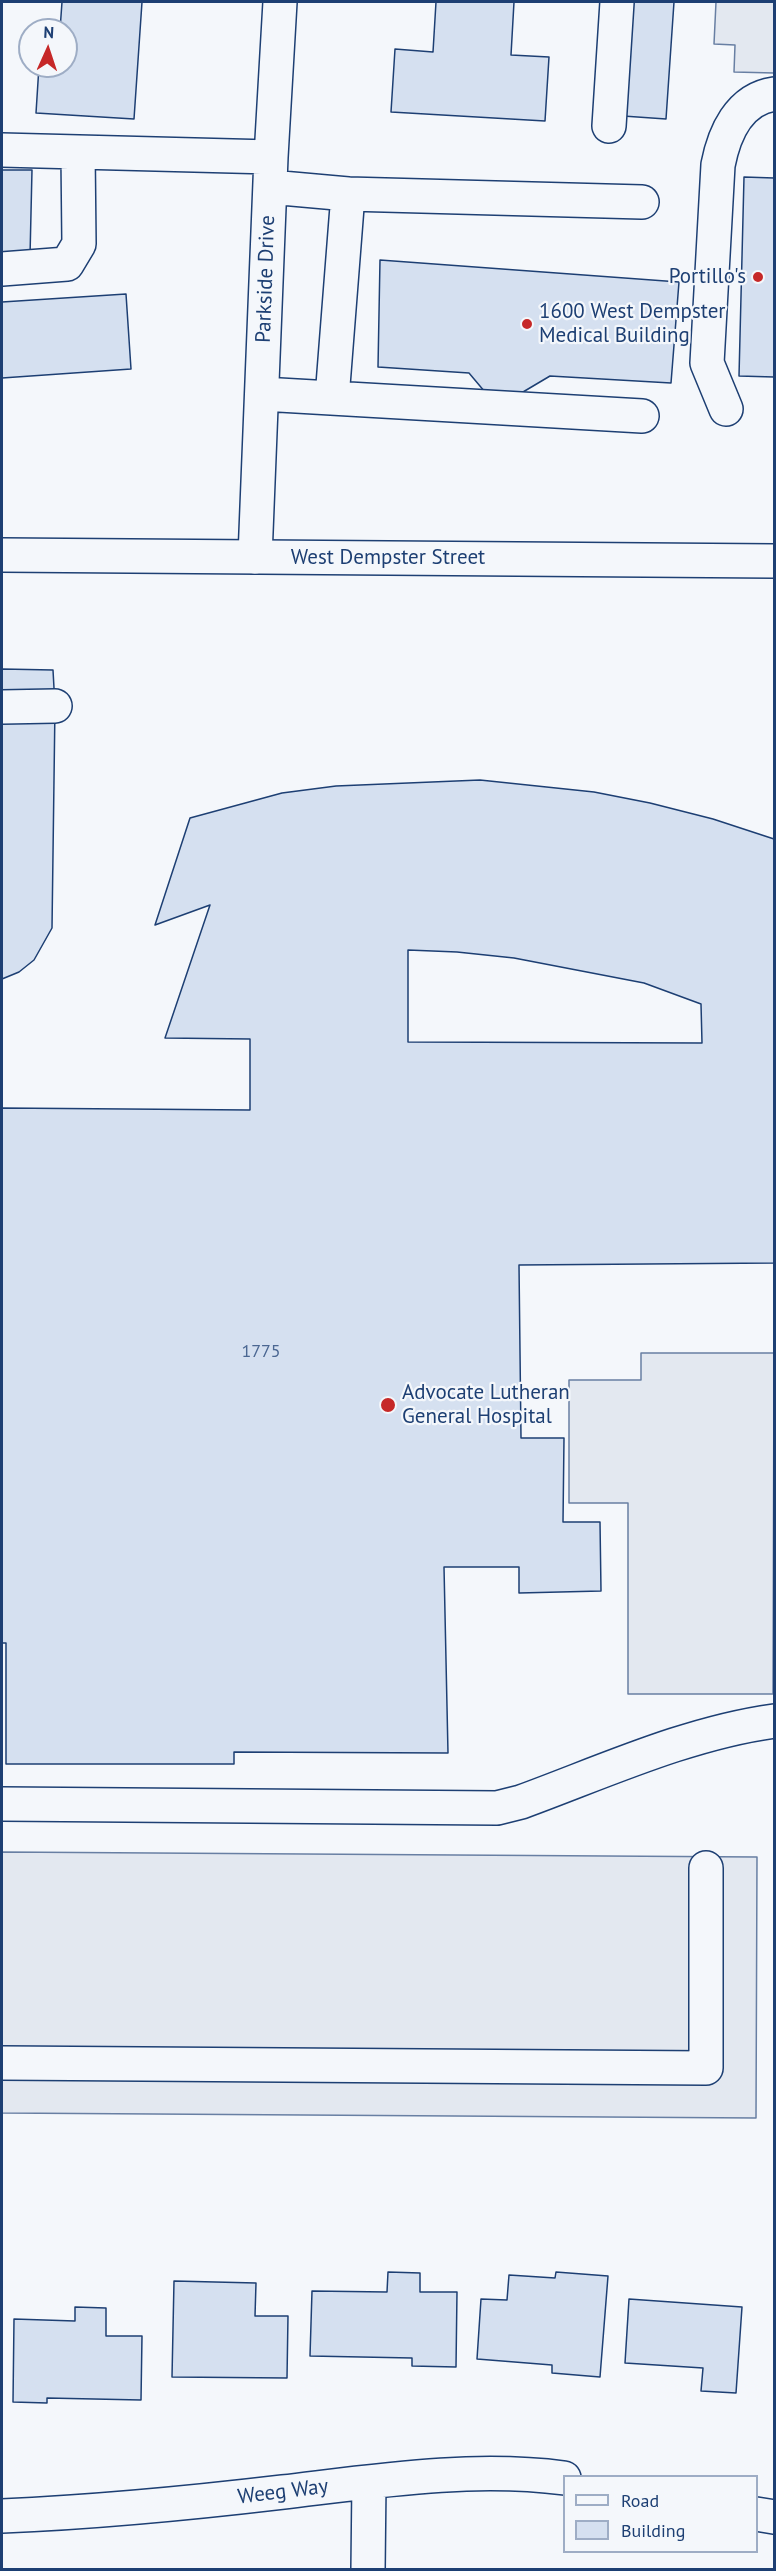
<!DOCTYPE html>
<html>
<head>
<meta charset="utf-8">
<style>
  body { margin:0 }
  #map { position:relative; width:776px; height:2571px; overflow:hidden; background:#f4f7fb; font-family:"PT Sans",sans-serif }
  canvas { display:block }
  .frame { position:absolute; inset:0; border:3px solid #1d3f73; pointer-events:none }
  .legend { position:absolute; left:563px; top:2475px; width:195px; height:78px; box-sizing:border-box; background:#f4f7fb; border:2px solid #9eadc5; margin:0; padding:8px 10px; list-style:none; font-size:18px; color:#1d3f73 }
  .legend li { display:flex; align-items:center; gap:12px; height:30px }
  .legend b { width:30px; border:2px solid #9eadc5 }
  .north { position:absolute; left:18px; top:18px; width:60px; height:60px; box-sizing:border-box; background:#f4f7fb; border:2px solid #9eadc5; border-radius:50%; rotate:3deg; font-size:16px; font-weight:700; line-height:24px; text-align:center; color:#1d3f73 }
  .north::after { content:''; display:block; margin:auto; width:21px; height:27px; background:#c62828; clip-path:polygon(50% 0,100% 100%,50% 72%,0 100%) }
</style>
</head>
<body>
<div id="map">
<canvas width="776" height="2571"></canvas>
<div class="frame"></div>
<ul class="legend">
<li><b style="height:8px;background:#f4f7fb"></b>Road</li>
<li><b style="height:16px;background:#d5e0f0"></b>Building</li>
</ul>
<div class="north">N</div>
</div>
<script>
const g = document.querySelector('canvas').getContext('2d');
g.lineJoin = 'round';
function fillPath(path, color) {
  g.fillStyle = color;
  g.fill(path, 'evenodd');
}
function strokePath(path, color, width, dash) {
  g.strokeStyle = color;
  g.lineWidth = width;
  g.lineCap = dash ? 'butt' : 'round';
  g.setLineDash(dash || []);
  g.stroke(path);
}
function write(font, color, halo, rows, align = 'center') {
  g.font = font + ' "PT Sans",sans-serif';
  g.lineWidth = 4.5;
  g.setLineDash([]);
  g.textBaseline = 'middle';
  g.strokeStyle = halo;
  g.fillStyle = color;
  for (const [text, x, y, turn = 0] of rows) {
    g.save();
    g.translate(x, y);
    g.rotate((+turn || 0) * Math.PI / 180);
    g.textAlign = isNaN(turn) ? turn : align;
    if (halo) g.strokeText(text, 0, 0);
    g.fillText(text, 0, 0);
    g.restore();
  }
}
const parking = new Path2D(`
  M716,2H774V73L734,72L735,45L714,44Z
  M641,1353H774L773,1694H628V1503H569V1380H641Z
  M2,1852L757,1857L756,2118L2,2113Z`);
fillPath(parking, '#e3e8f0');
strokePath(parking, '#687fa3', 1.5);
const building = new Path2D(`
  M62,2H142L134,119L36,113L39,66H66V30H60Z
  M436,2H514L511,55L549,57L545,121L391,112L395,49L433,52Z
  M631,2H674L666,119L623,116Z
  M2,170H32L30,256L2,255Z
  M744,177L774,178V377L739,376Z
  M380,260L679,282L671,383L550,376L523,392H485L469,373L378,367Z
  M126,294L131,369L2,378V302Z
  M2,669L53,670L55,706L52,928L34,960L19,972L2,979Z
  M480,780L594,792L650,803L713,819L774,839V1263L519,1265L521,1438H564L563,1522H600L601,1591L519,1593V1567H444L448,1753L234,1752V1764H6V1643H2V1108L250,1110V1039L165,1038L210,905L155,925L190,818L282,793L336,786ZM408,950L457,952L514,958L644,983L701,1004L702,1043L408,1042Z
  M388,2272L420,2273V2292H457L456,2367L412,2366V2358L310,2356L312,2291L387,2292Z
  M556,2272L608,2276L600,2377L552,2373V2365L477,2359L481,2299L507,2300L509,2275L555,2278Z
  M174,2281L256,2283L255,2316H288L287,2378L172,2377Z
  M629,2299L742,2307L736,2393L701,2391L703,2368L625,2363Z
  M75,2307L106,2308V2336H142L141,2400L47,2398V2403L13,2402L14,2319L75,2321Z`);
fillPath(building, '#d5e0f0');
strokePath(building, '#1d3f73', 1.5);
const minor = new Path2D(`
  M609,126L617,2
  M2,150L271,157
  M270,187L348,194
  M2,269L67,264L79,244L78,152
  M262,394L642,416
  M332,398L348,194L642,202
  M726,409L707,363L718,165C724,134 739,99 774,94
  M255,557L271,157L280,2
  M2,707L55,706
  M2,1804L497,1808L521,1802C603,1772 687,1733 774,1721
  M2,2063L706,2068V1868
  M756,2514L774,2517
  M2,2516C96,2512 190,2503 283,2492C376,2481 471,2466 564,2478
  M368,2570L369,2482`);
const major = new Path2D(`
  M2,555L774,561`);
strokePath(minor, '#1d3f73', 36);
strokePath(major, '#1d3f73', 36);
strokePath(minor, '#f4f7fb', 33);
strokePath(major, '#f4f7fb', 33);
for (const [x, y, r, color] of [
  [758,277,6,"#c62828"],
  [527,324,6,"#c62828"],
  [388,1405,8,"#c62828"]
]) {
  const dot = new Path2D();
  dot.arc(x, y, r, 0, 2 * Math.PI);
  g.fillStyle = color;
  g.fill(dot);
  strokePath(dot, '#f4f7fb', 2);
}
write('18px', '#4b6792', null, [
  ["1775",261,1352]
]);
write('21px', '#1d3f73', '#f4f7fb', [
  ["Portillo's",746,277,"right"],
  ["1600 West Dempster",539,312],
  ["Medical Building",539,336],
  ["Advocate Lutheran",402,1393],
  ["General Hospital",402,1417]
], 'left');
write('21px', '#1d3f73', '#f4f7fb', [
  ["Parkside Drive",266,279,-88],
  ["West Dempster Street",388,558],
  ["Weeg Way",283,2492,-7]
]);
</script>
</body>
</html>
